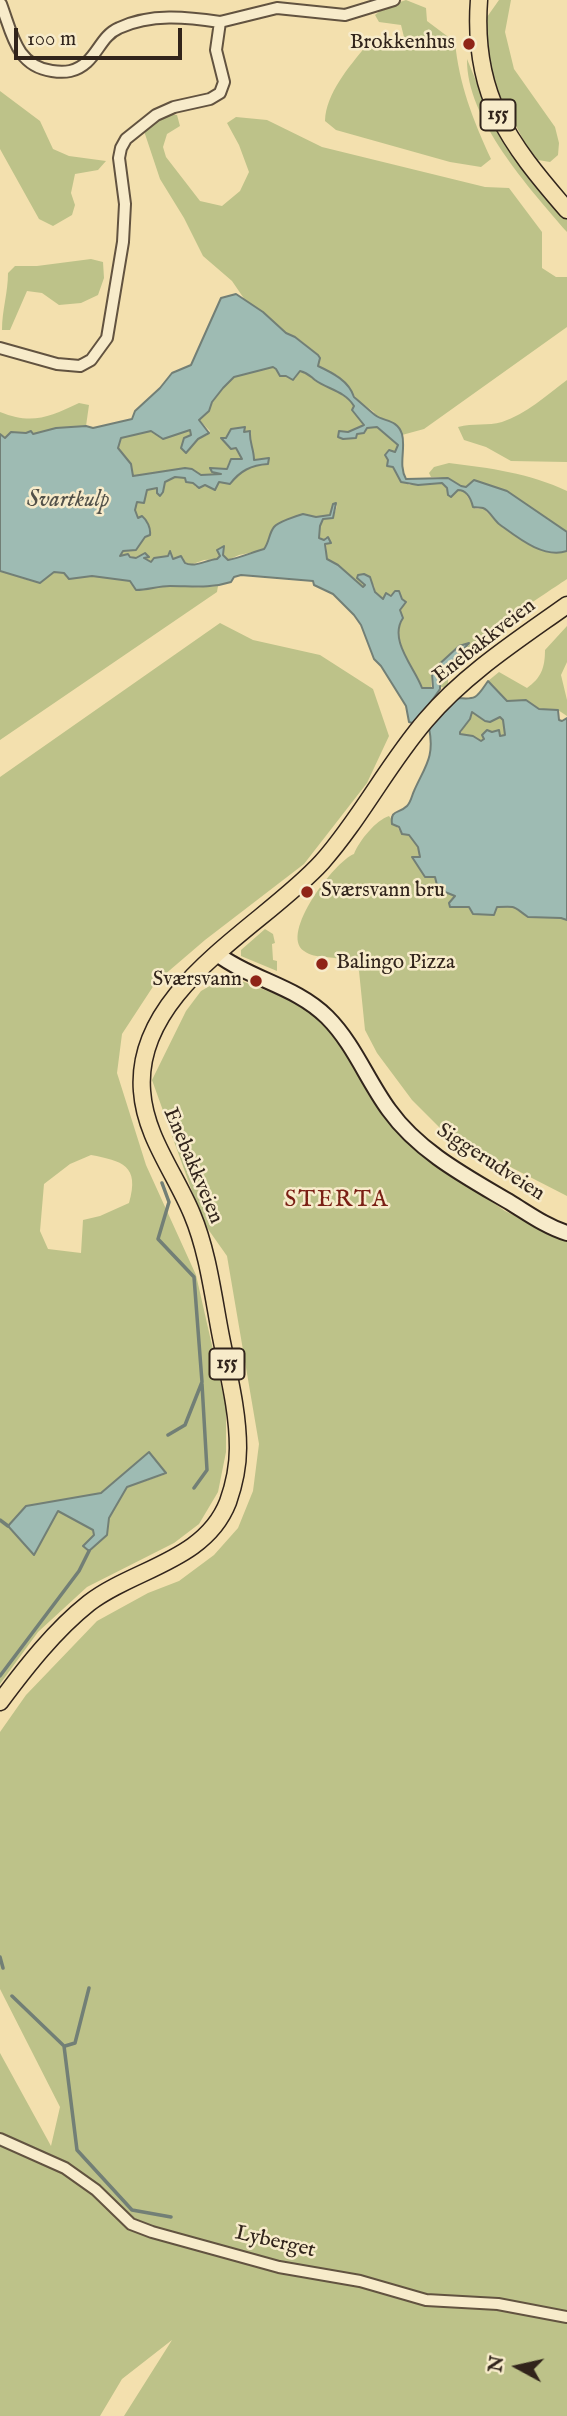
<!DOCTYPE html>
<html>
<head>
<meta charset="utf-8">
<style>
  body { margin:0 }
  #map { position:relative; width:567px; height:2416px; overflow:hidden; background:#f3e0ae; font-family:"IM FELL English",serif }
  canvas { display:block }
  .north { position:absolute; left:483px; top:2332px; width:70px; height:70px; -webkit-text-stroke:5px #f7ebca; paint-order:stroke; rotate:278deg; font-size:19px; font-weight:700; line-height:28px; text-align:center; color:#31241b }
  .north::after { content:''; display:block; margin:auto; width:24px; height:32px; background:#31241b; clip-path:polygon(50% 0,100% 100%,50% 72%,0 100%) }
  .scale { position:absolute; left:14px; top:28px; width:168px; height:32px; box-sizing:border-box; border:4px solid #31241b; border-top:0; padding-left:9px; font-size:21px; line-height:24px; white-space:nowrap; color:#31241b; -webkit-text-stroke:5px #f7ebca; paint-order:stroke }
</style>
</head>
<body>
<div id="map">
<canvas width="567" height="2416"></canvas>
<div class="north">N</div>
<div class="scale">100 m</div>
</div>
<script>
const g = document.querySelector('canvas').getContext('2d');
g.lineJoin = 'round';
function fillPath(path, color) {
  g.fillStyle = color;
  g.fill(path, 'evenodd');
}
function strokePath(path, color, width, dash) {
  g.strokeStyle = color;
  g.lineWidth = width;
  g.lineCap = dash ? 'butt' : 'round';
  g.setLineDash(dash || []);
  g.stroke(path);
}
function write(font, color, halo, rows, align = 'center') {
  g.font = font + ' "IM FELL English",serif';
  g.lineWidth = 5;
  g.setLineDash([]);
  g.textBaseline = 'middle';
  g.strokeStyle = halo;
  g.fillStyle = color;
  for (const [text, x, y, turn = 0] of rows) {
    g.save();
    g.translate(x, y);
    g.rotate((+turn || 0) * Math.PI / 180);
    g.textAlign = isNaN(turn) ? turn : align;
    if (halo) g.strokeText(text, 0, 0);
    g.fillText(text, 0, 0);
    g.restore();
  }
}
fillPath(new Path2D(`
  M406,0L426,8L427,21L455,42C459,84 473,120 491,159L481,167L450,162L336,130L325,121C326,93 349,67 366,46L397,44L404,37L401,25L379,22L375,15L385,7Z
  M499,0H511L505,32L514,69L555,127L559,143L558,155L550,162L538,160L525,143L496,88L486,49L487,17Z
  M467,59L485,103L522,167L567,218V232C530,189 466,119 467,59Z
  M0,91L40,121L53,149L69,156L106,161L98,170L75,174L71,193L75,205L72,215L53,226L39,219L0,149Z
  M154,114L177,115L180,126L167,134L163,147L166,157L200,201L222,206L240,191L249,172L239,145L227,123L236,117L267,120L322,147L485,187L509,188L542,232V268L556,277H567V327L424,429L402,435L397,426L376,417L374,412L359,401L337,375L318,366L320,358L318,355L300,340L286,333L245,300L232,281L203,256L184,218L160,179L141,122Z
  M91,259L103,262L104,278L98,295L81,303L59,305L42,293L27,291L10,330H2C2,310 8,293 8,273L15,266H37Z
  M273,367L276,368L279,374L295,379L300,371L309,373L350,400L354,406L352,410L364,425L348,432L339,431L338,437L343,439L355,438L357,434L366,432V428H379L399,445L387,464L393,467L409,485L442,483L452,496L458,490L464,491L475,509H484C499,527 544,558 567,551V579C542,596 458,649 449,674C448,676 448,683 448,685L446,688L441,687L439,675L469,645L459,646L432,673L431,690L422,688C412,666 395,646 400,621C401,612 400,608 405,601L400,596L387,594L383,599L375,592L374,585L364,583V587L362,586L338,565L327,559L326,537L324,540L319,538L320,526L323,519L333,518L337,506L335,503L330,515L316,517L303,514C292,518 278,521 271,532C268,538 268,544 264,550L239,555L228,560L223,555L224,547H220V556L217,559L204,560L190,565L184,563L183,557L174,559L170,552L169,556L155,558L151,562L144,558L148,554L136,558L126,554L119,556L123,551L136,550L145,537L150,535V528L146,521L138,518L135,510L137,502L144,503L147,490L157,488V493L163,492L165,482L175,477H184L186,481L193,483L196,487L205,485L213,490L216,489L219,482L230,484L242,470L269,461V458L254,459C254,451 251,440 247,432L244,431L245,427L231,429L227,438L221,439L226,441L229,447L236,448L242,458L229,462L227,469L214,468L221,473L201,475L192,469L185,468L133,476L125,456L118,448L121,438L151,430C172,444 168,433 190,430L191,435L187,453L198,439L207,435L210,431L199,420L209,411L212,402L223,388L234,377Z
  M567,380V462L511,461L486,447L464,440L458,427C473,423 488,426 502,422C526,414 547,395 567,380Z
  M79,403L89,405L86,426L33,434L31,431L26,433L11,432L5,438L0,434V412C32,425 49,417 79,403Z
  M449,463C490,468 529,473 567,491V532L507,491L474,480L466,487C452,485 450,476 431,477L429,473L434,467Z
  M0,571L31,581L42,582C49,572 53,571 64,573L67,578L92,576L130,581L136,590C148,590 159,586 171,586C187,587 202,588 218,586L217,592L0,740Z
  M220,623L253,640L320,655L373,689L389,736L367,783L304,864L205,940L156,982L122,1034L117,1073L146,1165L196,1275L226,1407V1452L218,1492L199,1524L174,1543L87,1587L38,1632L0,1684V777ZM91,1155C122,1161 140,1165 129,1203L100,1216L83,1220L81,1253L48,1249L40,1231L44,1184L70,1164ZM149,1453L166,1474L127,1487L109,1518L107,1535H94L93,1530L58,1511L50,1522L26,1506L101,1493Z
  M567,626V662L561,675L567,700V716L558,710L539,709L522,700L507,701L488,681L499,672L527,688C541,678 545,668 545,650Z
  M473,712L485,721L500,717L503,720L505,736L487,730L482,735L484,739L481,741L473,736L460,734Z
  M389,816L402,834L409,835L414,839L421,855L412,858L421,871L429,878L435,877L437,885L433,887L424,885L426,896L436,894L441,887L447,893L456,896L449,903L450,907H469L495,913L497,907L516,906C540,927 546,911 567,920V1196L446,1134L412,1100L377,1053L365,1030L359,971C355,968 350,964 346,961C333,955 316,960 304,951C279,934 335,861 354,854C359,841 376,820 389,816Z
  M265,929L273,934L275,943L272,944L273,960L277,961V971L241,956V950Z
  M227,976L222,983L229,976L301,1004L340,1041L368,1094L406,1141L505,1211L561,1238H567V2416H124L172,2340L122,2379L100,2416H0V2053L51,2146L60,2107L0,1989V1732L26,1695L97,1621L148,1593L179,1581L214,1555L238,1528L253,1491L259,1444L227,1256L203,1222L152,1080L186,1011L201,991Z`), '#bdc289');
const water = new Path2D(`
  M236,294L263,312L286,333L295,337L318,355L320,358L318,366C333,373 349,381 354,397C361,403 369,410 375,415C384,422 397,419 402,434C406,448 398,465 406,479L448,478L461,486L466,487L474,480L507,491L567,532V551C543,559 517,537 499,524C494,520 489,510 483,508C480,507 476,508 473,507C471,499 467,490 458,490L451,497L448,495L447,488L442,483L418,485L401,482L393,467L387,466L388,460L385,455L389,450L395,452L398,445L377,427L367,428L364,433L357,434L356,438L343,439L338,437L339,431L348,432L364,425L352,410L354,406C345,391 327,389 315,380C309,375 308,373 300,371L293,380L286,376H280L276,369L273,367L234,377L223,388L212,402L209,411L199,420L209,433L198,439L186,453L181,448L184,438L191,435L190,430L163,439L151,431L121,438L118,448L131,464L133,476L185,468L192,469L201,475L221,474L212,472L210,468L227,469L231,459H242L236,448L231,449L221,438H226L231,429L245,427L244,432L250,431C249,442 254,449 254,460L269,458L268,464C251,465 240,471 230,484L219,482L215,490L205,485L199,488L193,483L186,482L185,478L175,477L165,482L163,492L160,496L157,493V488L147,490L144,503L137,502L135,510L138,518L142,516C147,520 151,528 150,535L145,537L136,550L123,551L120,556L128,554L130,557L136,558L145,553L149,557L144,558L151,562L154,558L168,556L170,551L173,559L181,556L185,563C194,568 206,560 217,559L220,556L217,550L224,546L223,555L228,560C239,558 253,552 264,549C269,543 269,533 274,527C278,522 296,516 303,514L316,517L330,515L333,504L336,503L333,518L323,519L320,526L319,538L324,540L328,537L331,543L325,544L327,559L338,565L363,587L365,585L357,578L358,575L364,574L370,577L375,592L383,599L386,593L391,596L395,591H399L402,599L406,602L400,610L403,618C388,640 415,668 422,688H433L432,673L435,668L459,646L469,643L440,675V689L426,709L436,720L458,698C477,700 477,697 488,681L507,701L526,700L539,709L558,710L559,720L562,721L567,718V920L561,918L528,917C512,906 518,906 497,907L494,915L473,914L469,907H450L449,903L455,896L445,892L441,887L439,892L421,896L418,892L423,885L427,887L437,885L435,877H425L412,857H420L418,847L409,835L402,834L399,827L392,824C390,809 399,814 407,806C411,802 412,795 414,791C425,766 435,757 429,728L409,722L406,706L381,666L374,659L361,625L354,615L333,594L314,585L313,581L241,575L234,577L231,582C209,589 192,586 170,586C158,586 148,590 136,590L130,581L92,576L69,579L64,573L54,572L40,583L0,571V434L5,438L11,432L26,433L31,431L33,434L56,428L86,426L93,428L132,419L135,411L160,388L172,373L191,365L221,298ZM472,712L485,721L490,722L500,717L503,720L505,735L500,736L499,730L492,732L487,730L482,735L484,739L481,741L473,736L460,734V732L470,719Z
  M149,1452L166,1473L127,1487L109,1518L107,1535L89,1551L83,1546L94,1535L93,1530L58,1511L34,1555L8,1526L26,1506L101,1493Z`);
fillPath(water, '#9ebbb3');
strokePath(water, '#727f76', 2);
strokePath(new Path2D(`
  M162,1183L169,1202L158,1239L194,1277L202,1382L185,1425L168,1435
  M194,1488L207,1470L202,1384
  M0,1520L8,1526
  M0,1676L79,1571L89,1551
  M0,1957L3,1968
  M12,1996L64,2046L77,2150L132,2210L171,2217
  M65,2046L75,2043L89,1988`), '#727f76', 3.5);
const minor = new Path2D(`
  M1,4C12,33 16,66 52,71C65,73 76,72 87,62C99,51 103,35 119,28C151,13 187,17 220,22
  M0,348L57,364L80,366L91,360L107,338L123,242L125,204L119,158L121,148L126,139L156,115L174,107L210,99L220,93L224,82L216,50L220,22L277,8L345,15L394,0
  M0,2139L65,2168L96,2190L131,2224L152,2232L279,2267L360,2281L426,2300L498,2304L567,2317`);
const secondary = new Path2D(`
  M217,954C252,980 296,986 327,1017C354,1044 367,1080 389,1110C419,1152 467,1177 511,1203C529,1214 547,1227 567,1233`);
const primary = new Path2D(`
  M479,0C472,94 508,142 567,210
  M0,1702C26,1667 55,1630 89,1603C135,1568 205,1561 228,1502C234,1485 238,1466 238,1448C238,1410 228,1373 221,1337C213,1296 208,1252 192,1214C175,1173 145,1136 142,1091C134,989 263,927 322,862C361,818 388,764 426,720C465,674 518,640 567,605`);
strokePath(minor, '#625340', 14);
strokePath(secondary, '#31241b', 18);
strokePath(primary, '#31241b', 19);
strokePath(minor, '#f7ebca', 10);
strokePath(secondary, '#f7ebca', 14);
strokePath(primary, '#f3e0ae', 16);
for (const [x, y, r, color] of [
  [469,44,7,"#8f2418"],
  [307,892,7,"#8f2418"],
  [322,964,7,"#8f2418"],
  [256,981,7,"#8f2418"]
]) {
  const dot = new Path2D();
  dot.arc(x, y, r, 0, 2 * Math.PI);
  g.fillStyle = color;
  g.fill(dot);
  strokePath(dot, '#f7ebca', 2.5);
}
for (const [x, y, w] of [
  [498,115,35],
  [227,1364,35]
]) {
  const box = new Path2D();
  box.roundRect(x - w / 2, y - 15.5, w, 31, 5);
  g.fillStyle = '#f7ebca';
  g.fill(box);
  strokePath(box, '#31241b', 2);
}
write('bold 19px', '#31241b', null, [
  ["155",498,115],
  ["155",227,1364]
]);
write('21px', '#31241b', '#f7ebca', [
  ["Brokkenhus",455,44],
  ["Sværsvann bru",321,892,"left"],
  ["Balingo Pizza",336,964,"left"],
  ["Sværsvann",242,981]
], 'right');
write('21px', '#31241b', '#f7ebca', [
  ["Enebakkveien",485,642,-38],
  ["Siggerudveien",490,1163,33],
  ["Enebakkveien",192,1166,67],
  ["Lyberget",275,2243,13]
]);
write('italic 23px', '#525149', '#f7ebca', [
  ["Svartkulp",68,501]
]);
g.letterSpacing = '2px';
write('23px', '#7a1f14', '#f7ebca', [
  ["STERTA",337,1201]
]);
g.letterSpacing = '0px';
</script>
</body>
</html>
